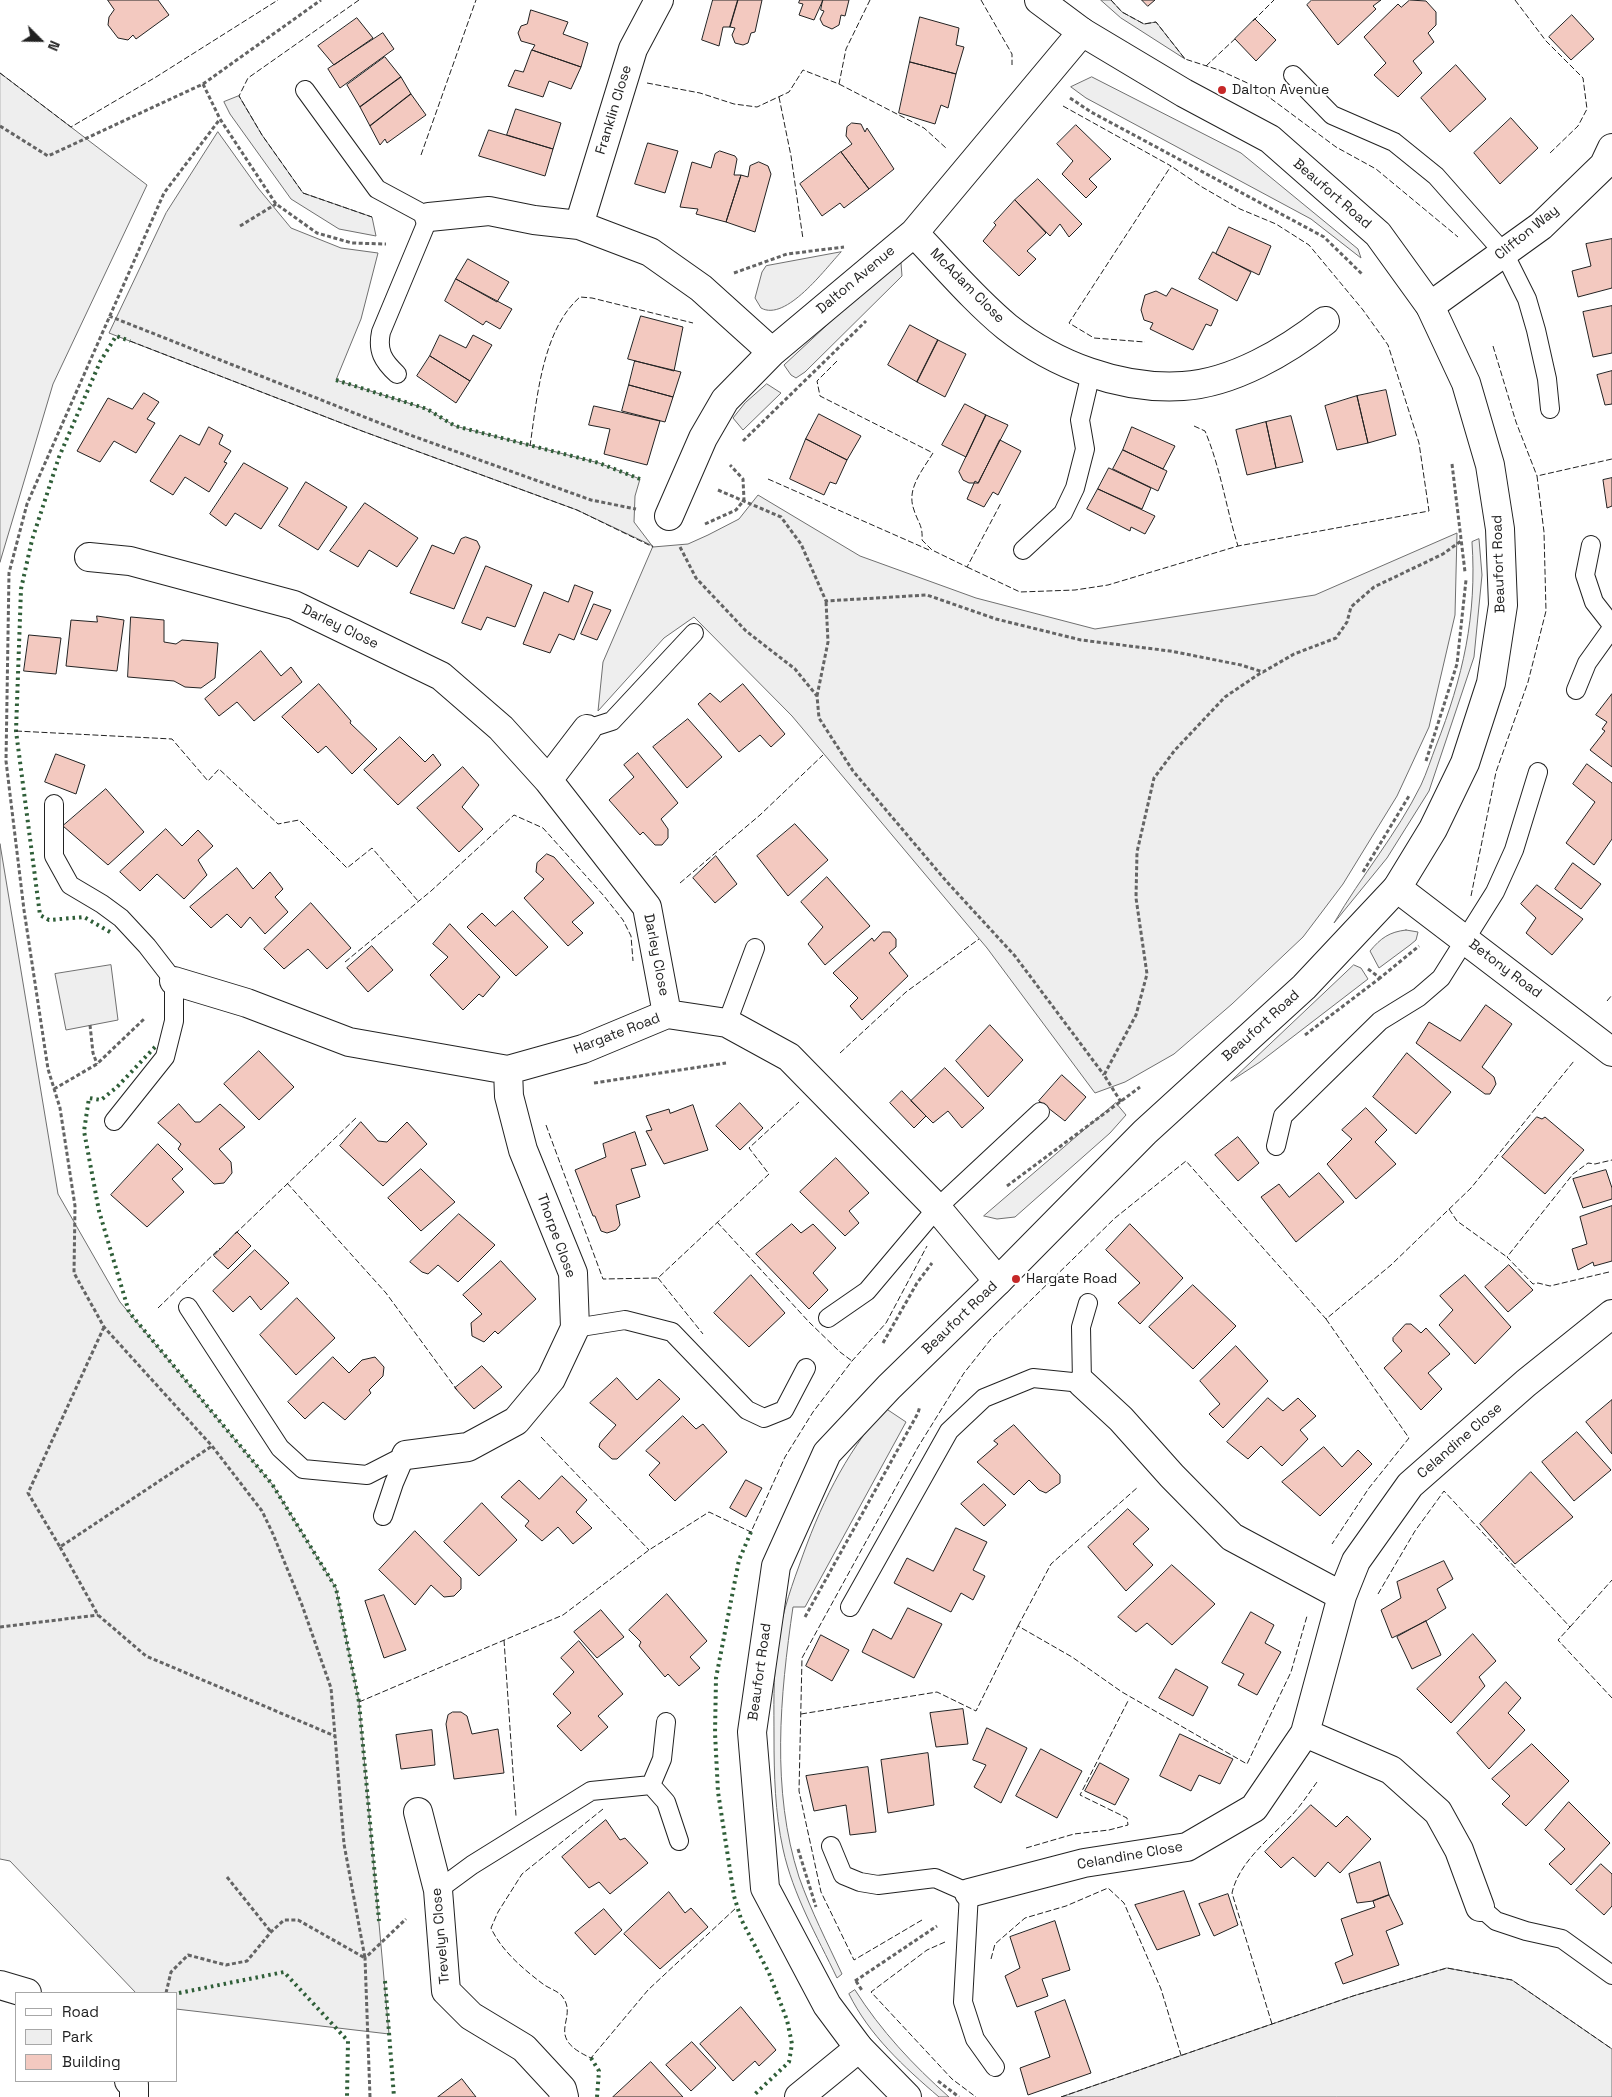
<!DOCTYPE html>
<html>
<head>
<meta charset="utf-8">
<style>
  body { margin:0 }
  #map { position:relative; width:1612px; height:2097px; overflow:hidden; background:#fff; font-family:"Space Grotesk",sans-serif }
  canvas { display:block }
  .legend { position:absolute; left:15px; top:1992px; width:162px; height:90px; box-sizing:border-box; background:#fff; border:1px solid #a7a7a7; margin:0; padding:6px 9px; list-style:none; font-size:15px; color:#222 }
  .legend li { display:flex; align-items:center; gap:10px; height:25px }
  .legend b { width:25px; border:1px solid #a7a7a7 }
  .north { position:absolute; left:15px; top:15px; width:50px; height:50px; -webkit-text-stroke:4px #fff; paint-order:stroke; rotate:113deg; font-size:14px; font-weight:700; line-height:20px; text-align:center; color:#222 }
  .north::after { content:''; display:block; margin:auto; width:18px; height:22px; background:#222; clip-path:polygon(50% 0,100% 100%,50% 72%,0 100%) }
</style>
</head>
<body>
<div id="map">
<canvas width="1612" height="2097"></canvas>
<ul class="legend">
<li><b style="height:6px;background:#fff"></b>Road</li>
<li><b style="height:14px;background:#eee"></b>Park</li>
<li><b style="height:14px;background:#f3c9c0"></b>Building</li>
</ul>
<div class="north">N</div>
</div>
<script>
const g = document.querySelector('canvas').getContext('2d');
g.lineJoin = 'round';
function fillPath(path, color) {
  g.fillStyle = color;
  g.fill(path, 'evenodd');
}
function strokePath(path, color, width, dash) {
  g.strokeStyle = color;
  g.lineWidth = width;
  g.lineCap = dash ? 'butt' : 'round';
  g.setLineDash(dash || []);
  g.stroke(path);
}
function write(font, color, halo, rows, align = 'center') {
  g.font = font + ' "Space Grotesk",sans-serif';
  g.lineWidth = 4;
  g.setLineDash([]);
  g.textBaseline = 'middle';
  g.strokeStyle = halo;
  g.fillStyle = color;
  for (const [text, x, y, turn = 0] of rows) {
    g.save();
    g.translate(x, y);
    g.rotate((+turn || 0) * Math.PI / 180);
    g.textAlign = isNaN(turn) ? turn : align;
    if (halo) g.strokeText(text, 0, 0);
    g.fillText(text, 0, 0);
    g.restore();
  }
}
const green = new Path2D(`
  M1101,0H1111L1122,12L1144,24L1156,22L1185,59L1121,18Z
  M0,73L147,185L53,384L0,562Z
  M1092,77L1241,153L1358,249L1361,258L1311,219L1086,98L1071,87Z
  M239,96L262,135L303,193L372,217L376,236L339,229L291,199L230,114L224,102Z
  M218,132L258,188L291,228L341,248L378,253L361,319L336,380L427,409L455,426L599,463L640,479L635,496L634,522L653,547L688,544L708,535L739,519L758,495L860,556L976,598L1095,629L1315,595L1457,533L1455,615L1429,727L1397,796L1343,884L1303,937L1232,1004L1174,1054L1125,1082L1095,1093L987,948L792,716L694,617L664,638L598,711L603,662L653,546L577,510L362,431L109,333L166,213Z
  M841,252C825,269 786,322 761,308L755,298L762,272L766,266Z
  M901,263L902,276L805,372L796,378L791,375L784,365L883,273Z
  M767,384L781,393L743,430L733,418L745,403Z
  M1479,539L1482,575L1474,657L1429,791L1387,858L1334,923C1361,876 1397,834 1421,785C1427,772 1431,759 1436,746C1463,677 1477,616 1472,542Z
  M0,844L58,1194L120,1302L272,1484L336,1588L359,1702L389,2034L176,2009V1993H136L10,1861L0,1859Z
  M1406,930L1418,932L1416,940L1410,945L1379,968L1370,951C1381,938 1389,932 1406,930Z
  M111,965L118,1020L66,1030L55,974Z
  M1354,965L1361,968L1368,979L1260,1062L1231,1081Z
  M1116,1103L1126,1115L1110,1133L1015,1217L997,1219L984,1216Z
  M885,1408L906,1422L805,1607H793C780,1696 771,1790 799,1877C811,1911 827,1942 842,1974L837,1978C817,1936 793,1895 783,1849C775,1813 774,1774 774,1737C774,1708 773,1679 777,1650C780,1621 789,1593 799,1566C820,1506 843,1457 885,1408Z
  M1447,1968L1512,1980L1612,2049V2097H1061L1353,1996Z
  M855,1990C881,2031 913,2065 949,2097H939C904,2067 869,2035 849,1994Z`);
fillPath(green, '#eee');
strokePath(green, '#6f6f6f', 1);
const building = new Path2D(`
  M108,0H158L169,15L136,39L133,35L128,40L118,38L108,25L109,17L114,10Z
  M713,0H738L730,27H723L719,46L702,40Z
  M738,0H762L755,32L751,33L748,43L743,45L735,43L732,35L735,28L730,27Z
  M800,0H823L814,20L799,15L803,4L799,3Z
  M823,0H849L845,16L841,15L839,25L832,29L823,25L820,19L824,11L821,10Z
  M1142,0H1155L1148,6Z
  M1312,0H1381L1373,6L1376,9L1338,45L1307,5Z
  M1410,0L1426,1L1436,12V25L1428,33L1434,42L1413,61L1422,73L1398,97L1374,75L1386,63L1364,37L1398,4L1401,7Z
  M531,10L568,22L563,34L588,43L581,67L532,50L535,45L521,41L518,33L521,26L527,24Z
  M1572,15L1594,39L1571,60L1549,37Z
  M920,17L959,28L956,45L964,47L956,74L910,62Z
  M357,18L373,38L334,65L318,46Z
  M1255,19L1276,40L1256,61L1235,39Z
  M383,33L394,49L340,88L328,69Z
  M532,50L581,67L571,89L549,81L543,97L508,86L515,70L523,72Z
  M385,57L401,77L360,107L347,85Z
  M910,62L956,74L948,108L941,105L935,124L899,113Z
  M1456,65L1486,99L1450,132L1421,98Z
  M401,77L411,94L370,126L360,107Z
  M411,94L426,115L387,143L385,139L380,145L370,126Z
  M516,109L561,123L553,149L507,135Z
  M1511,118L1538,148L1500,184L1474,153Z
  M852,123L861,124L865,132L867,128L894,169L869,189L841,152L852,144L846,136L847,127Z
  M1076,125L1111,159L1089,179L1097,187L1086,198L1062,174L1073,161L1057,144Z
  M489,130L553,149L545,176L479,156Z
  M648,143L678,151L665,193L635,184Z
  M720,151L735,156L737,159L734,175H741L726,222L696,214L698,209L680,207L692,162L711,168L715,154Z
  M841,152L869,189L844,208L840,203L822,216L800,184Z
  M759,162L768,166L771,174L755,232L726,222L741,175L748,177L750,166Z
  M1038,179L1082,224L1069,237L1060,224L1050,236L1015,200Z
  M1015,200L1046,233L1027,251L1036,259L1019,276L983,241L996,225L994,223Z
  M1229,227L1271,246L1259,275L1216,254Z
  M1612,239V288L1578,297L1572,271L1591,266L1586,244Z
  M1213,252L1251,272L1237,301L1199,279Z
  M468,259L509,282L497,302L456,279Z
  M456,279L512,309L500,329L486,321L483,325L445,301Z
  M1172,288L1218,310L1211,326L1206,324L1193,350L1150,329L1153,323L1144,320L1141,310L1145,295L1156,291L1166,296Z
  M1612,306V353L1593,357L1583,312Z
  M641,316L683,327L674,371L628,359Z
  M910,325L938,340L917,382L888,365Z
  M440,335L466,348L473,335L492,345L470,381L430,356Z
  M938,340L966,354L945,397L917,382Z
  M430,356L470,381L456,403L417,376Z
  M635,361L681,372L673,397L629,385Z
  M1612,371V404L1605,405L1597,375Z
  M629,385L673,397L665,422L622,411Z
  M1386,390L1396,435L1368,443L1357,396Z
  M144,393L159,402L147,419L155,423L136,453L114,441L100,462L77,451L108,398L132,409Z
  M1357,396L1368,443L1337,450L1325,406Z
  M965,404L986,415L966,457L942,445Z
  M594,406L660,421L647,465L604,454L610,429L589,425Z
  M819,414L861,436L847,460L806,439Z
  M986,415L1008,425L978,483H969L963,480L959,472Z
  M1291,416L1303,462L1276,468L1266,422Z
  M1266,422L1276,468L1247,475L1236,430Z
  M209,427L223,435L219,444L231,451L224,462L227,463L209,492L185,477L173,495L150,481L180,435L199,445Z
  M1132,427L1175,446L1163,469L1123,450Z
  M806,439L847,460L836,484L830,482L824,495L790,479Z
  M1000,440L1021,451L998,495L993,492L984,507L967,499L975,481L978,483Z
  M1123,450L1167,471L1158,491L1113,469Z
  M244,463L288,488L261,529L235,513L226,526L210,514Z
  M1109,468L1151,488L1142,509L1098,489Z
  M1612,478V506L1607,508L1603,480Z
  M306,482L347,507L318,550L279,526Z
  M1098,489L1155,516L1145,534L1131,527L1130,531L1087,509Z
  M365,503L418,538L397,567L369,550L358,567L330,551Z
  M466,537L477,541L480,547L454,609L410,593L432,545L454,554L461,539Z
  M486,566L532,585L515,627L487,617L481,630L462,623Z
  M575,585L593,592L574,640L559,634L550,653L523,644L544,592L568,602Z
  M594,604L611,610L597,640L581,634Z
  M97,616L124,620L117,671L66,666L71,620L97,622Z
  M131,617L164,620V642L176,644L182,640L218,643L215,678L201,688L185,687L174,681L128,677Z
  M29,635L61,638L56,674L24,671Z
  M261,651L281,676L291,667L302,682L254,721L237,702L219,716L205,699Z
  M319,684L351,721L350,723L377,749L352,774L326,746L318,753L282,717Z
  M743,684L785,734L771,747L760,735L739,752L698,704L710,693L720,702Z
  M1612,694V767L1590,750L1605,731L1602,729L1607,722L1596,715Z
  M688,719L722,757L687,788L653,747Z
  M400,737L425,762L433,754L441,765L398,805L364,770Z
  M638,753L678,803L661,819L668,829V838L662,845H655L643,832L640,835L609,800L634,777L624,765Z
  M56,754L85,765L76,794L45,782Z
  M1587,764L1612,783V839L1594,865L1566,843L1595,802L1573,784Z
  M463,767L479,785L462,807L483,829L459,852L417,808Z
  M106,789L144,832L108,865L63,826Z
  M795,824L828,860L788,896L757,856Z
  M166,829L182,846L198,830L213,846L198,860L207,875L184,899L157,874L140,891L120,872Z
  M547,854L554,857L594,903L572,922L583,933L568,946L524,898L544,879L536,872L537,863Z
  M716,856L737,884L715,903L693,878Z
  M1573,863L1601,884L1581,909L1555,889Z
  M237,868L253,889L270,872L283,889L275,897L288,912L265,934L250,917L241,928L227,914L211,928L190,907Z
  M827,877L870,926L825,965L808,944L823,927L801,902Z
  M1537,885L1583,919L1552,955L1526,933L1536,918L1521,904Z
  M311,903L351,948L327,969L308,949L284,969L264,949Z
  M513,911L548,947L516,976L467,927L482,913L495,926Z
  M450,924L500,977L483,997L479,994L463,1010L430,975L448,957L433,944Z
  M883,932H890L896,939V947L889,953L908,976L862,1020L850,1006L858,998L833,973L872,938L874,941Z
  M372,946L393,970L368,992L347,968Z
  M1486,1005L1512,1024L1482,1067L1494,1077L1496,1084L1490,1094H1485L1416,1043L1429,1022L1460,1041Z
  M990,1025L1023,1060L988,1097L956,1061Z
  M259,1051L294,1087L259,1120L224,1084Z
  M1407,1053L1451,1092L1416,1134L1373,1097Z
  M945,1068L984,1108L962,1128L948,1111L933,1123L911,1101Z
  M1062,1075L1086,1097L1065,1121L1039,1101Z
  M902,1091L926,1116L914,1128L890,1103Z
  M740,1103L763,1128L740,1150L716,1126Z
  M179,1104L195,1122H200L220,1104L245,1127L219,1149L231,1162L232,1173L224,1183L214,1184L178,1149L181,1144L158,1123Z
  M693,1105L708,1150L664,1164L646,1131L652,1130L646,1116L669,1109L670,1113Z
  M1366,1108L1387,1130L1375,1142L1396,1164L1356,1199L1327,1164L1352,1139L1342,1130Z
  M1537,1117L1542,1119L1545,1117L1584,1150L1545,1194L1502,1157Z
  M361,1122L378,1141L387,1142L407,1122L427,1144L383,1186L340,1146Z
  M635,1132L646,1165L631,1169L640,1197L616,1205L620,1225L616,1230L607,1233L601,1231L595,1216H593L575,1170L606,1157L603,1144Z
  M1238,1137L1259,1163L1238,1181L1215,1155Z
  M158,1144L183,1169L172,1179L184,1192L147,1227L111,1195Z
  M836,1158L869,1193L849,1211L859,1223L845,1236L800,1192Z
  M421,1169L455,1202L421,1231L388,1198Z
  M1606,1170L1612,1188V1199L1583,1208L1573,1179Z
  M1319,1173L1344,1202L1296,1242L1261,1197L1279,1184L1289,1197Z
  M1612,1206V1261L1594,1266L1593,1262L1578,1270L1572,1249L1587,1244L1580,1217Z
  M459,1214L495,1245L458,1282L438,1265L428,1274L422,1272L410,1262Z
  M792,1224L801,1233L813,1224L836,1248L813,1273L828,1290L809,1309L756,1254Z
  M1130,1224L1183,1278L1140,1324L1118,1303L1140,1283L1106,1250Z
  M237,1232L251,1246L228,1269L214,1256Z
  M255,1250L289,1283L261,1310L250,1296L233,1312L213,1291Z
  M501,1261L536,1299L498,1334L495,1331L484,1342L472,1336L471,1323L482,1314L463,1295Z
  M1509,1265L1533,1290L1508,1312L1485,1287Z
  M751,1275L785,1313L749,1347L714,1313Z
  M1465,1275L1511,1327L1475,1364L1439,1325L1453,1310L1440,1296Z
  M1193,1285L1236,1326L1193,1369L1149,1327Z
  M297,1298L335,1338L296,1375L260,1335Z
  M1406,1324H1411L1421,1333L1426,1328L1450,1354L1428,1373L1442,1389L1421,1410L1384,1368L1402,1351L1393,1341V1338Z
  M1236,1346L1268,1381L1223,1428L1209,1414L1220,1404L1200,1381Z
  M333,1357L349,1373L362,1360L375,1357L384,1367L383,1376L369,1390L371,1393L345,1420L323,1402L305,1419L288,1402Z
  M482,1366L502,1387L474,1409L455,1388Z
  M617,1378L637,1400L659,1379L680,1399L617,1459H612L599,1447L600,1443L616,1425L590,1403Z
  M1268,1398L1283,1411L1298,1398L1316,1416L1300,1430L1308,1439L1282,1466L1261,1446L1248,1459L1227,1442Z
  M1612,1400V1454L1586,1422Z
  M683,1416L696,1429L703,1424L727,1452L675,1501L649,1475L660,1463L646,1451Z
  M1014,1425L1060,1475V1483L1046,1493L1039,1490L1029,1480L1014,1495L977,1462L998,1444L994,1441Z
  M1577,1432L1611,1470L1574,1501L1542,1462Z
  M1324,1447L1342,1467L1358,1450L1372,1464L1320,1516L1282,1482Z
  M1531,1472L1573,1517L1515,1564L1480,1524Z
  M562,1476L587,1500L576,1512L592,1528L573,1544L558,1527L542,1541L525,1526L529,1521L501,1497L519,1480L539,1499Z
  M746,1480L762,1488L746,1517L730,1508Z
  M984,1484L1006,1505L984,1526L961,1504Z
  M482,1503L517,1540L479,1576L444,1542Z
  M1128,1509L1149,1529L1133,1544L1153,1565L1126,1591L1088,1547Z
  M956,1528L987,1542L973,1570L985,1576L973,1600L961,1593L951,1612L894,1583L907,1558L933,1571Z
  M415,1531L461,1578V1589L454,1596L444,1597L431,1585L415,1605L379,1570Z
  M1444,1561L1453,1579L1437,1589L1446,1608L1426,1621L1392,1638L1381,1610L1401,1598L1397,1582Z
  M1172,1565L1215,1604L1172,1645L1147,1623L1136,1632L1118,1617Z
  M667,1594L707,1641L690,1657L700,1668L679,1686L668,1674L665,1677L639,1646L641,1642L629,1630Z
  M384,1595L406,1650L384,1658L365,1601Z
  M908,1608L942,1624L914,1678L862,1652L873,1629L891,1639Z
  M601,1610L624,1637L597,1658L574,1632Z
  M1251,1612L1274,1625L1265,1643L1281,1652L1257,1695L1238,1685L1244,1674L1222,1663Z
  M1426,1621L1441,1655L1412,1669L1397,1637Z
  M1473,1634L1496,1661L1479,1677L1485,1686L1451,1723L1417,1689Z
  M821,1635L849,1650L832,1681L806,1666Z
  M579,1641L623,1694L598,1716L608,1727L581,1751L557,1726L571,1713L553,1694L574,1672L561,1658Z
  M1176,1669L1208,1687L1193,1716L1159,1698Z
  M1506,1682L1521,1698L1508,1713L1525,1730L1489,1769L1457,1733Z
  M963,1709L968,1744L936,1747L930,1713Z
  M453,1712H461L467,1716L472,1734L498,1729L504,1773L454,1779L446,1724L448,1715Z
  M987,1728L1027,1748L1001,1803L974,1787L986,1765L973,1760Z
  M432,1730L435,1765L401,1769L396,1735Z
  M1180,1734L1233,1759L1220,1784L1199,1775L1191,1791L1160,1776Z
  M1532,1744L1569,1781L1526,1826L1502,1804L1510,1796L1492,1779Z
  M1041,1749L1082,1771L1057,1818L1016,1796Z
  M928,1753L934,1805L888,1813L881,1760Z
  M1100,1763L1129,1779L1115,1805L1085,1791Z
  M868,1767L876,1832L850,1835L846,1805L814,1811L806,1776Z
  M1569,1802L1610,1843L1571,1885L1549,1864L1565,1849L1545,1830Z
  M1311,1805L1336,1827L1347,1816L1371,1839L1340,1873L1328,1862L1315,1877L1293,1857L1281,1868L1265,1852Z
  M606,1820L620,1840L625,1838L648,1863L610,1894L599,1882L589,1888L562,1857Z
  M1380,1862L1389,1895L1373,1901L1357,1903L1349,1874Z
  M1601,1864L1612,1874V1906L1604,1915L1576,1890Z
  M1184,1891L1200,1935L1157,1950L1135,1905Z
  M669,1892L685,1913L691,1908L708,1927L660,1969L624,1934Z
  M1228,1894L1238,1925L1214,1936L1199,1904Z
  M1389,1895L1403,1924L1386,1931L1399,1965L1343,1984L1335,1963L1353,1955L1341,1919L1375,1907L1373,1901Z
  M604,1909L622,1930L595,1955L575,1933Z
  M1055,1921L1070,1970L1042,1979L1048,1996L1017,2007L1005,1976L1020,1968L1010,1937Z
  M1065,2000L1091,2073L1028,2095L1020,2068L1050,2057L1035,2012Z
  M741,2007L776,2050L759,2066L755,2061L733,2081L700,2044Z
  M692,2042L716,2068L691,2091L666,2065Z
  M651,2062L683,2097H613Z
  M462,2079L476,2097H438Z`);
fillPath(building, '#f3c9c0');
strokePath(building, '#222', 1);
const service = new Path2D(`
  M1293,75L1332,115L1394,142L1436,176L1504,253L1527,299L1536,330L1547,379L1550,409
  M305,90L377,189L429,217L381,332C377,351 383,361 397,374
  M1591,545L1585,575L1594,602L1612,625
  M1023,550L1063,513L1075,488L1085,449L1080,420L1091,373
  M1576,690L1587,663L1612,628
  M587,729L612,721L694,633
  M54,804V856L70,885L102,904L121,918L147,946L174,981V1021L165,1057L114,1121
  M727,1023L755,948
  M1276,1146L1283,1116L1380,1021L1419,997L1441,978L1495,892L1514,850L1538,772
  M188,1307L280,1448L303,1469L367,1475L406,1455
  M828,1318L867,1291L937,1208L1040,1112
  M575,1328L625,1320L672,1332L747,1410L764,1418L784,1410L806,1368
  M383,1516L394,1483L406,1455
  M850,1607L949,1431L984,1398L1033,1378L1082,1383L1081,1327L1088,1303
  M666,1722L662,1759L651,1785L666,1802L679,1841
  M831,1846L843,1875L860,1882L878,1885L935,1878L969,1893L963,2002L975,2039L995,2067
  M438,1890L472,1865L591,1791L651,1785
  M1480,1907L1496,1921L1526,1931L1562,1939L1612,1975`);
const minor = new Path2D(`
  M659,0L633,49L579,225L650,252L701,288L772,352
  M429,217L489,211L534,220L579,225
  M914,233C944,264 973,299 1007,327C1055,365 1120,390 1183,386C1233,383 1287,351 1325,321
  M1430,306L1541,226L1604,165L1612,148
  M669,516L703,438L725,400L772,352L914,233L1082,32
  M89,557L130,561L294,605L441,676L501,728L548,780L647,907L667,1014
  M548,780L587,729
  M1397,888L1612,1052
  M174,981L247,1003L349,1042L508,1070L583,1049L667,1014L727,1023L789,1057L937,1208L998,1281
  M1082,1383L1121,1419L1172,1476L1232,1537L1342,1596
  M406,1455L468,1447L516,1421L551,1379L575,1328L573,1273L523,1150L509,1096L508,1070
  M1305,1733L1391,1770L1438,1812L1459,1850L1480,1907
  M418,1812L438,1890L446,1991L471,2016L524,2048L562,2089L564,2097
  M969,1893L1084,1863L1187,1847L1254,1808L1305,1733L1342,1596L1356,1561L1410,1485L1526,1383L1612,1314
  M0,1985L27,1993
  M129,2081L134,2085V2097
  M799,2097L859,2048`);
const tertiary = new Path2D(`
  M907,2097L859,2048L827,2005L765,1888L752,1732L776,1566L827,1453L889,1387L998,1281L1145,1132L1304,987L1397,888L1433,829L1465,763L1491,683L1503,605L1500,529L1490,465L1466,383L1430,306L1378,234L1270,139L1184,93L1082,32L1039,0`);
strokePath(service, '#222', 20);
strokePath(minor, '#222', 30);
strokePath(tertiary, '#222', 30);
strokePath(new Path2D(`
  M203,84L220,119L276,204L317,233L352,243L386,244
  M1070,98L1091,112L1324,237L1363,275
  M0,126L48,156L203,84L321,0
  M240,226L276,204
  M734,273L787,254L844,247
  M109,316L410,435L591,500L636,509
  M743,441L866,321
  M1452,464L1465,572
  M718,490L781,517L801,544L826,601L927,595L996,619L1081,640L1170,651L1241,665L1263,672L1294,654L1336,638L1347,622L1351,607L1374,587L1443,554L1461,541
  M705,524L736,510L744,500L743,479L730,465
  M680,547L696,578L746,631L795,669L817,696L819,718L853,771L947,882L1015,956L1104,1075
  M817,696L828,642L826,601
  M1426,761L1457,664L1466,580
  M1363,872L1409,796
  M1368,969L1380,978L1419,946
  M90,1025L93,1053L97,1064
  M1305,1035L1380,978
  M594,1083L726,1063
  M54,1089L97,1064L144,1019
  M1121,1102L1104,1075L1136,1015L1147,974L1136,898L1137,852L1154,778L1175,750L1225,697L1262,672
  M1007,1186L1140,1087
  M104,1327L28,1493L60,1547L212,1446
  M883,1343L917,1283L932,1263
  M60,1547L98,1615L146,1656L335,1736
  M805,1617L918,1413L920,1406
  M0,1627L98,1615
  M798,1849L816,1907
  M227,1877L271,1932
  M855,1981L937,1926
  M856,1981L863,1992
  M166,1993L171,1972L188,1955L226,1965L247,1961L271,1932L284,1920H298L365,1958L344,1844L331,1688L302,1605L273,1534L262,1511L212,1446L104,1327L74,1273L75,1206L60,1108L48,1069L24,910L6,761L9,573L27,504L164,193L220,119
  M938,2081L959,2097
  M370,2097L365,1958L406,1919`), '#646464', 3, [4, 2.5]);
strokePath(service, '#fff', 18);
strokePath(minor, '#fff', 28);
strokePath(tertiary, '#fff', 28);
strokePath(new Path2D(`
  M336,380L427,409L455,426L599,463L640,479
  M110,932L84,917L49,920L40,915L16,731L21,589L32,540L59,457L100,362L116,336L130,341
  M155,1047L117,1087L101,1100L89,1098L84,1131L99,1211L129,1312L272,1484L336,1588L359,1702L379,1921
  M751,1532L739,1560L716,1678L715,1733L718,1792L734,1896L741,1919L769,1973L787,2020L792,2044L789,2062L754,2095
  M385,1981L394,2097
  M179,1993L284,1972L348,2041L347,2097
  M591,2058L599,2071L597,2097`), '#2f5e38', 4, [2.5, 4]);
strokePath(new Path2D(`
  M359,0L248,78L239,96L262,135L303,193L372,217
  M981,0L1012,54V65
  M1111,0L1122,12L1144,24L1156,22L1185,59L1219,70L1254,86L1336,147L1376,169L1458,237
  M1515,0L1546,41L1583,78L1587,109L1578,126L1549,154
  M1253,21L1274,0
  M1206,66L1237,37
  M0,73L71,127L156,77L278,0
  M647,83L700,93L734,104L757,107L789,92L803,70L839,84L846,49L870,0
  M839,84L924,128L946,148
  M779,97L791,156L803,239
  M1063,106L1171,166L1069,323L1094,338L1145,342
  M421,155L476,0
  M130,341L362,431L577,510L653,547
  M1493,346L1516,422L1537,476
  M837,361L817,381L820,396L933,453C922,471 906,489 914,510C918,523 923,525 922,540L932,550L967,567L1001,503
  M1194,426L1205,431C1221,469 1226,508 1238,546
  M530,446C537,399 542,330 580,297L592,298L693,323
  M768,479L929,550
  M967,567L1020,592L1075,590L1108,585L1238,546L1429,511L1419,443L1388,345L1363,310L1309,245L1276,224L1240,209L1202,187L1171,166
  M16,731L172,739L208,781L219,769L278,824L299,820L347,868L372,848L418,901
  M680,883L760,815L823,755
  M1471,896L1496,772L1528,682L1546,611L1544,532L1537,476L1612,459
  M345,962L431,891L514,815L543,828L604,896L623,920L631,936L633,961
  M1607,1001L1612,995
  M840,1053L906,992L979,939
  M546,1125L603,1279L658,1278L769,1174L749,1148L799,1102
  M287,1183L386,1293L457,1390
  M1449,1209L1457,1221L1507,1257
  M717,1222L809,1322L840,1352L852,1361
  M235,1234L357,1117
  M1609,1272L1550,1286L1538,1283L1533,1284L1507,1257L1573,1174L1588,1163L1595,1164L1612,1160
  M658,1278L703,1334
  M158,1308L220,1248
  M1326,1319L1409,1438L1369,1488L1332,1544
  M541,1437L649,1550
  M1378,1594L1415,1531L1444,1491L1570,1627L1558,1640L1612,1698
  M1018,1626L1051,1564L1138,1487
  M1570,1627L1612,1580
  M504,1640L516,1816
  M359,1702L563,1615L649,1550L709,1512L751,1532L785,1457L813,1412L852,1361L886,1323L927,1246
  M801,1714L937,1692L976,1711L1018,1626L1072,1657L1122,1692L1247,1764L1291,1672L1307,1616
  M603,1809L522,1874L498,1912L491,1928C501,1950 523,1969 543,1984C548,1988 558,1991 562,1996C580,2019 542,2036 591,2058L648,1990L737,1907
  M1026,1848L1074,1834L1109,1830L1128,1825L1127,1818L1080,1795L1129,1699
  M922,1920L854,1960L821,1892L799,1791L802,1658L918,1447L964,1373L991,1339L1115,1218L1186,1161L1326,1319L1391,1265L1471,1188L1574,1061
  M945,1942L927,1950L871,1992L952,2079L976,2097
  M991,1959L995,1944L1025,1918L1066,1906L1108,1888L1124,1903L1161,1989L1181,2055
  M1272,2024L1232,1893C1239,1861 1272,1837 1293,1814C1302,1804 1309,1793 1317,1782
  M1061,2097L1353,1996L1447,1968L1512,1980L1612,2049`), '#222', 1, [6, 2.5]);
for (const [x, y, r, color] of [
  [1222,90,5,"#c62828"],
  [1016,1279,5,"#c62828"]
]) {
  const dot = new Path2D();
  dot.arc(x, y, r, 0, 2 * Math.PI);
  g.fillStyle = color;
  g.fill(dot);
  strokePath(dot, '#fff', 2);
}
write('14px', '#222', '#fff', [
  ["Dalton Avenue",1232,90],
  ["Hargate Road",1026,1279]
], 'left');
write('14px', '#222', '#fff', [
  ["Franklin Close",614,110,-73],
  ["Beaufort Road",1332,194,41],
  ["Clifton Way",1527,233,-39],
  ["Dalton Avenue",856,280,-40],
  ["McAdam Close",967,286,45],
  ["Beaufort Road",1499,564,-92],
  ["Darley Close",340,627,26],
  ["Darley Close",656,955,79],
  ["Betony Road",1505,969,37],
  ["Beaufort Road",1261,1026,-42],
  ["Hargate Road",617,1034,-21],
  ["Thorpe Close",556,1236,70],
  ["Beaufort Road",960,1318,-44],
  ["Celandine Close",1460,1441,-41],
  ["Beaufort Road",760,1672,-82],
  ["Celandine Close",1130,1856,-10],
  ["Trevelyn Close",441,1936,-95]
]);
</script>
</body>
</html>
